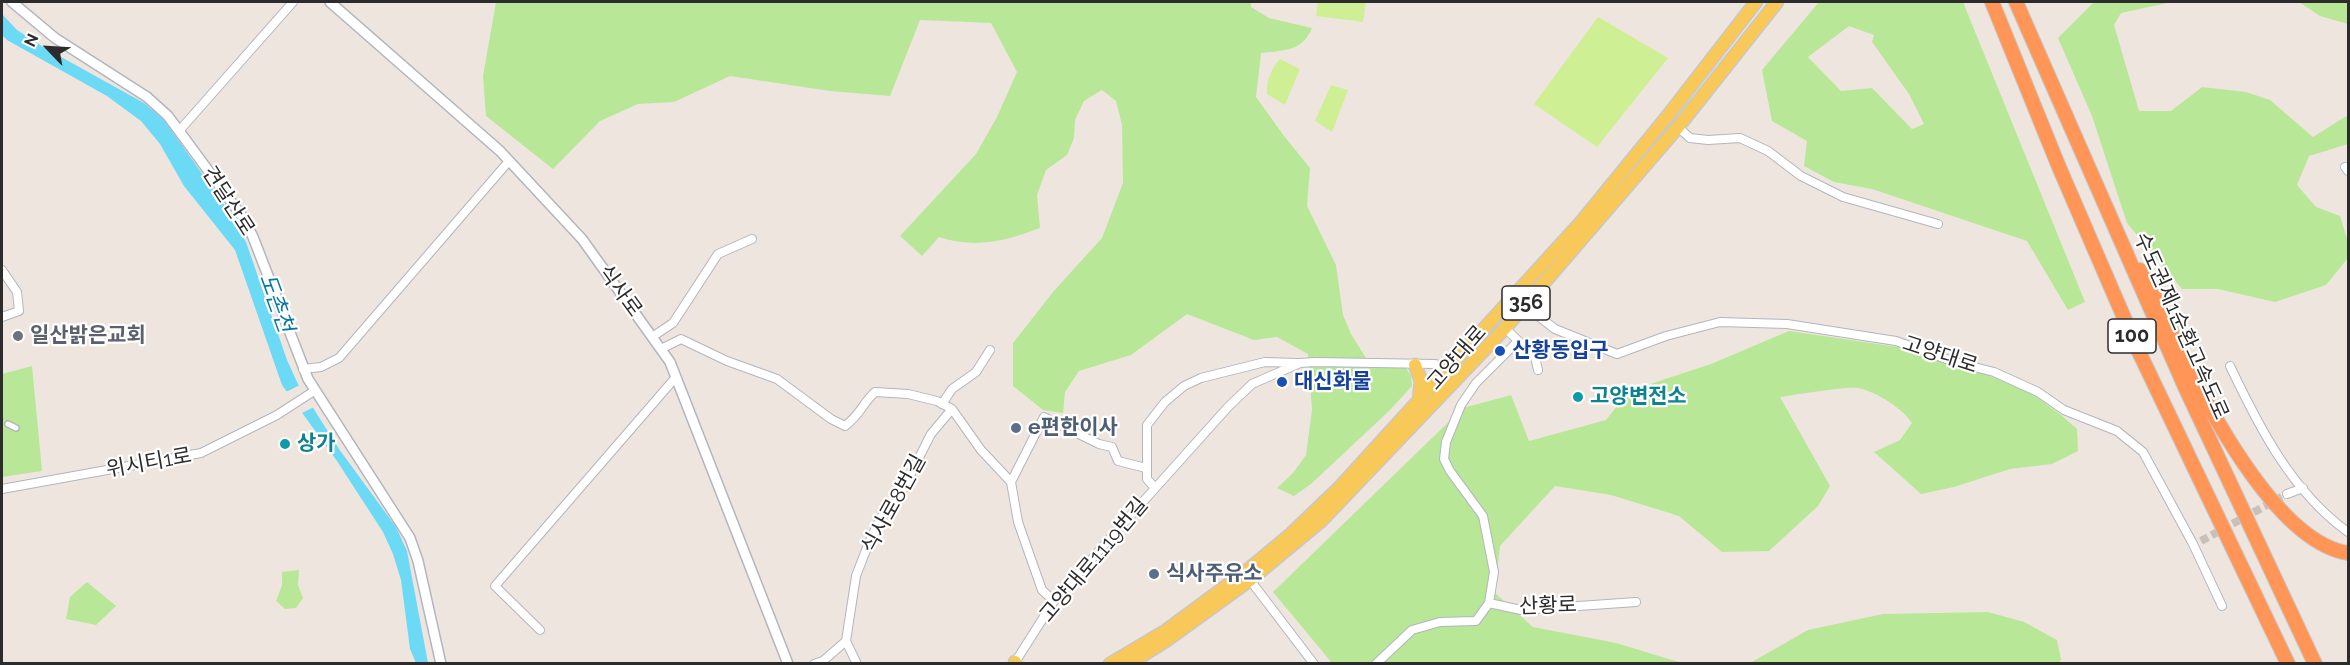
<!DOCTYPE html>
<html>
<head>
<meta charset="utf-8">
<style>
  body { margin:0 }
  #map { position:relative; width:2350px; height:665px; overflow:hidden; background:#eee6de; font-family:Raleway,sans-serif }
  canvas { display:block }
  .frame { position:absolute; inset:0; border:3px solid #2c2c2c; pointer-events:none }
  .north { position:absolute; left:18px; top:18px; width:60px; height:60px; -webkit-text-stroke:4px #fff; paint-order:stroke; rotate:295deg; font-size:16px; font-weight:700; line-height:24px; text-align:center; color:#2c2c2c }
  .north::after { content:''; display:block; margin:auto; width:21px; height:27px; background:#2c2c2c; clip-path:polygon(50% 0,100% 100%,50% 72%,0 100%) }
</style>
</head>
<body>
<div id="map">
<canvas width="2350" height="665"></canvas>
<div class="frame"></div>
<div class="north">N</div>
</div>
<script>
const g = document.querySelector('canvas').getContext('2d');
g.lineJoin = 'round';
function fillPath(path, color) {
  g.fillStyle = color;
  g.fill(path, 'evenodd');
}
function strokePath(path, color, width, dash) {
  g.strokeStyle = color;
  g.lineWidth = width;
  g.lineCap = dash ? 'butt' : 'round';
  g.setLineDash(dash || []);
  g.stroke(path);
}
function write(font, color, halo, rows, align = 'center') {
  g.font = font + ' Raleway,"Noto Sans KR",sans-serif';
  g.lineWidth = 4.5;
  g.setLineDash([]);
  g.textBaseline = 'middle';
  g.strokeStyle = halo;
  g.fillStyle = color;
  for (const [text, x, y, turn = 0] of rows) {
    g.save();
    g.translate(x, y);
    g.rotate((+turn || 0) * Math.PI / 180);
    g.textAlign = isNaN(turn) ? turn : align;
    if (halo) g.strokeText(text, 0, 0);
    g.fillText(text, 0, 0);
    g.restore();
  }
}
fillPath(new Path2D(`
  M496,2H1251V7L1269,18L1312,28C1302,52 1284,50 1261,53L1256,97L1284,136L1310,168L1307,206L1336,265L1343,315L1351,334L1369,363L1406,368L1411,376L1412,386L1389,411L1311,484L1294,496L1277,488L1293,473L1306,455L1312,410L1308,354L1277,337L1254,340L1187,314L1131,355L1079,371L1065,392L1063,413L1043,410L1013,386V343L1053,292L1102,238L1123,183L1122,125L1116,101L1102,90L1084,101L1075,120L1074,138L1067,155L1046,170L1037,195L1040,228C1005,241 976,249 939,237L922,256L900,236L976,154L997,117L1017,72L991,23L920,20L890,96L830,91L730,76L674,102L638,104L600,121L553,169L486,116L483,76Z
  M1819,2H1963L2085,302L2068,310L2027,241L1872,189L1834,182L1804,166L1807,141L1772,121L1762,70ZM1849,26L1874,35L1872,42L1909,94L1924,124L1912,129L1872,88L1841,91L1808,57Z
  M2094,2H2172L2121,13L2114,25L2139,111H2171L2202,87L2246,92L2270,100L2313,137L2348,115V144L2309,156L2297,185L2316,207L2340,216L2348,242V258L2326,285L2275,302L2218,289H2182L2127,223L2092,116L2058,38Z
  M2299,2H2348V24L2320,16Z
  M1789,331L1898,347L2022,386L2061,415L2077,429L2078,451L2052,464L2010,469L1954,487L1921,494L1874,452L1900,440L1912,423C1902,408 1877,392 1858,388C1846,386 1795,395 1780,397L1830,486L1818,506L1769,551L1722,552L1679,516L1611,495L1555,486L1500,546L1495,593L1533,627L1616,643L1682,663H1332L1273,592L1463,408L1511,395L1529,441L1606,420L1629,391L1711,364Z
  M32,366L42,471L2,477V374Z
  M299,570L298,585L303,598L296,608L285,609L276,601L282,585V572Z
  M87,582L116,606L96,625L66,619L70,597Z
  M1988,612L2024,622L2057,640L2061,660L2058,664L1738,663H1750L1808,630L1883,614Z`), '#b8e797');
fillPath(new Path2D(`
  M1318,2H1366L1363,22L1316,16Z
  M1598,17L1668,58L1597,147L1534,104Z
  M1280,59L1300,69L1285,105L1267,94C1266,81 1271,69 1280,59Z
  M1331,85L1348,90L1332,132L1315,121Z`), '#ceef93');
fillPath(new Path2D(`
  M2,14L17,30L45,48L144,103L164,120L223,203L246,242L287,360L298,384L339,449L396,527L407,551L428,663H416L410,649L401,580L393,554L383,532L337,461L282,385L235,250L184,186L160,144L141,121L107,96L7,40L2,35Z`), '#6cd9f5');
fillPath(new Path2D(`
  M300,385L314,407L300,414L284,393Z`), '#eee6de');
strokePath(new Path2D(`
  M2201,541L2287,494`), '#c7c1ba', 8, [8, 4]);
const pedestrian = new Path2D(`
  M8,424L16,428`);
const minor = new Path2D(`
  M1678,127L1690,138L1708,140L1740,138L1768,151L1801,176L1843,197L1938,224
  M179,131L293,2
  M2345,167L2348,171
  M2,270L17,292L19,311L2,317
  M1524,305L1555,329L1617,354L1666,336L1720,322L1787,324L1896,341L1955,362L1994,372L2038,392L2064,410L2117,431L2143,452L2193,544L2222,606
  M1505,328L1535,357L1538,370
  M652,337L673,323L718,254L752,239
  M661,349L681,339L727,361L777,379L831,419L845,426C861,414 862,404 875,392L908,394L937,401L952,409L981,450L1011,482L1018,522L1042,590L1054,601
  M2230,366C2259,427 2292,492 2348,532
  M303,369L321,367L339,358L509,161
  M942,404L952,389L976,372L990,350
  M1011,482L1044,417L1099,444L1112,447L1118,461L1146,468
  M1155,488L1147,479V425L1165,402L1184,386L1201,378L1265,362L1298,363
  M2,489L201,453L277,415L314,391
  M2287,494L2303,488
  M1250,580L1314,664
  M1489,603L1521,610L1636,602
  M540,630L495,586L676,377
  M846,641L857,664
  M814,664L823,661L846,641L856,576L868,545L881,517L897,501L931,434L952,409
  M1014,664L1054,601L1228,407L1252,384L1300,363L1315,362L1434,364L1451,367
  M1376,664L1412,630L1440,622L1476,621L1489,603L1494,572L1483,516L1450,471L1444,459L1446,442L1461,405L1476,383L1518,341`);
const tertiary = new Path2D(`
  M12,2L55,38L147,97L168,116L244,219L253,237L308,379L410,538L418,561L441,664
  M330,2L500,151L582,239L670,362L788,664`);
const primary = new Path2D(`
  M1415,365L1421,381L1419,401
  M1015,664V662
  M1110,664L1164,632L1244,573L1291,534L1339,488L1582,221L1666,118L1756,2
  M1129,664L1167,640L1250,580L1321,521L1505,328L1678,127L1777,2`);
const motorway = new Path2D(`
  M1992,2L2059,167L2138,350L2288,664
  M2016,2L2185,387L2315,664
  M2140,270C2158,299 2170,330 2185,360C2213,417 2280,543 2348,553`);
strokePath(pedestrian, '#b2b5c0', 8);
strokePath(minor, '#b2b5c0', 10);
strokePath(tertiary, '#b2b5c0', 12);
strokePath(primary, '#c8c8c8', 15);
strokePath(motorway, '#c8c8c8', 16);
strokePath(pedestrian, '#fff', 5);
strokePath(minor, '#fff', 8);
strokePath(tertiary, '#fff', 9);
strokePath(primary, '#f8c959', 12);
strokePath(motorway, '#ff9658', 14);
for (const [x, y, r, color] of [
  [18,336,6,"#6b7280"],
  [1500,351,6,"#1a4fb4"],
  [1282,382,6,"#1a4fb4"],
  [1578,397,6,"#0f9aa8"],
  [1016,428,6,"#5c6f8a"],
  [285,444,6,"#0f9aa8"],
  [1154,574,6,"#5c6f8a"]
]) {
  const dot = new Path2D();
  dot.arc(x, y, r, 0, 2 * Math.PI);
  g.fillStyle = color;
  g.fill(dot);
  strokePath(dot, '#fff', 2);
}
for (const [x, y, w] of [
  [1526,303,48],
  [2132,336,48]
]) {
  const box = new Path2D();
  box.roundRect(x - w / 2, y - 17, w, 34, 4.5);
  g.fillStyle = '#fff';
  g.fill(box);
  strokePath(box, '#2c2c2c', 1.5);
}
write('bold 20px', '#2c2c2c', null, [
  ["356",1526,303],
  ["100",2132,336]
]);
write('21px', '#2c2c2c', '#fff', [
  ["견달산로",228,201,57],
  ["식사로",620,291,54],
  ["수도권제1순환고속도로",2181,326,66],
  ["고양대로",1940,355,18],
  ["고양대로",1457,358,-49],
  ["위시티1로",149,463,-10],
  ["식사로8번길",894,504,-61],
  ["고양대로1119번길",1094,560,-50],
  ["산황로",1548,606,-2]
]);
write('bold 21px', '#5b616d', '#fff', [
  ["일산밝은교회",30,336]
], 'left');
write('bold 21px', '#164399', '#fff', [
  ["산황동입구",1512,351],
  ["대신화물",1294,382]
], 'left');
write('bold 21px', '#0d838f', '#fff', [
  ["고양변전소",1590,397],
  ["상가",297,444]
], 'left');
write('bold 21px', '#4e5e75', '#fff', [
  ["e편한이사",1028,428],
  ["식사주유소",1166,574]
], 'left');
write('italic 22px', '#0678a5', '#fff', [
  ["도촌천",276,303,70]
]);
</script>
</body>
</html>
